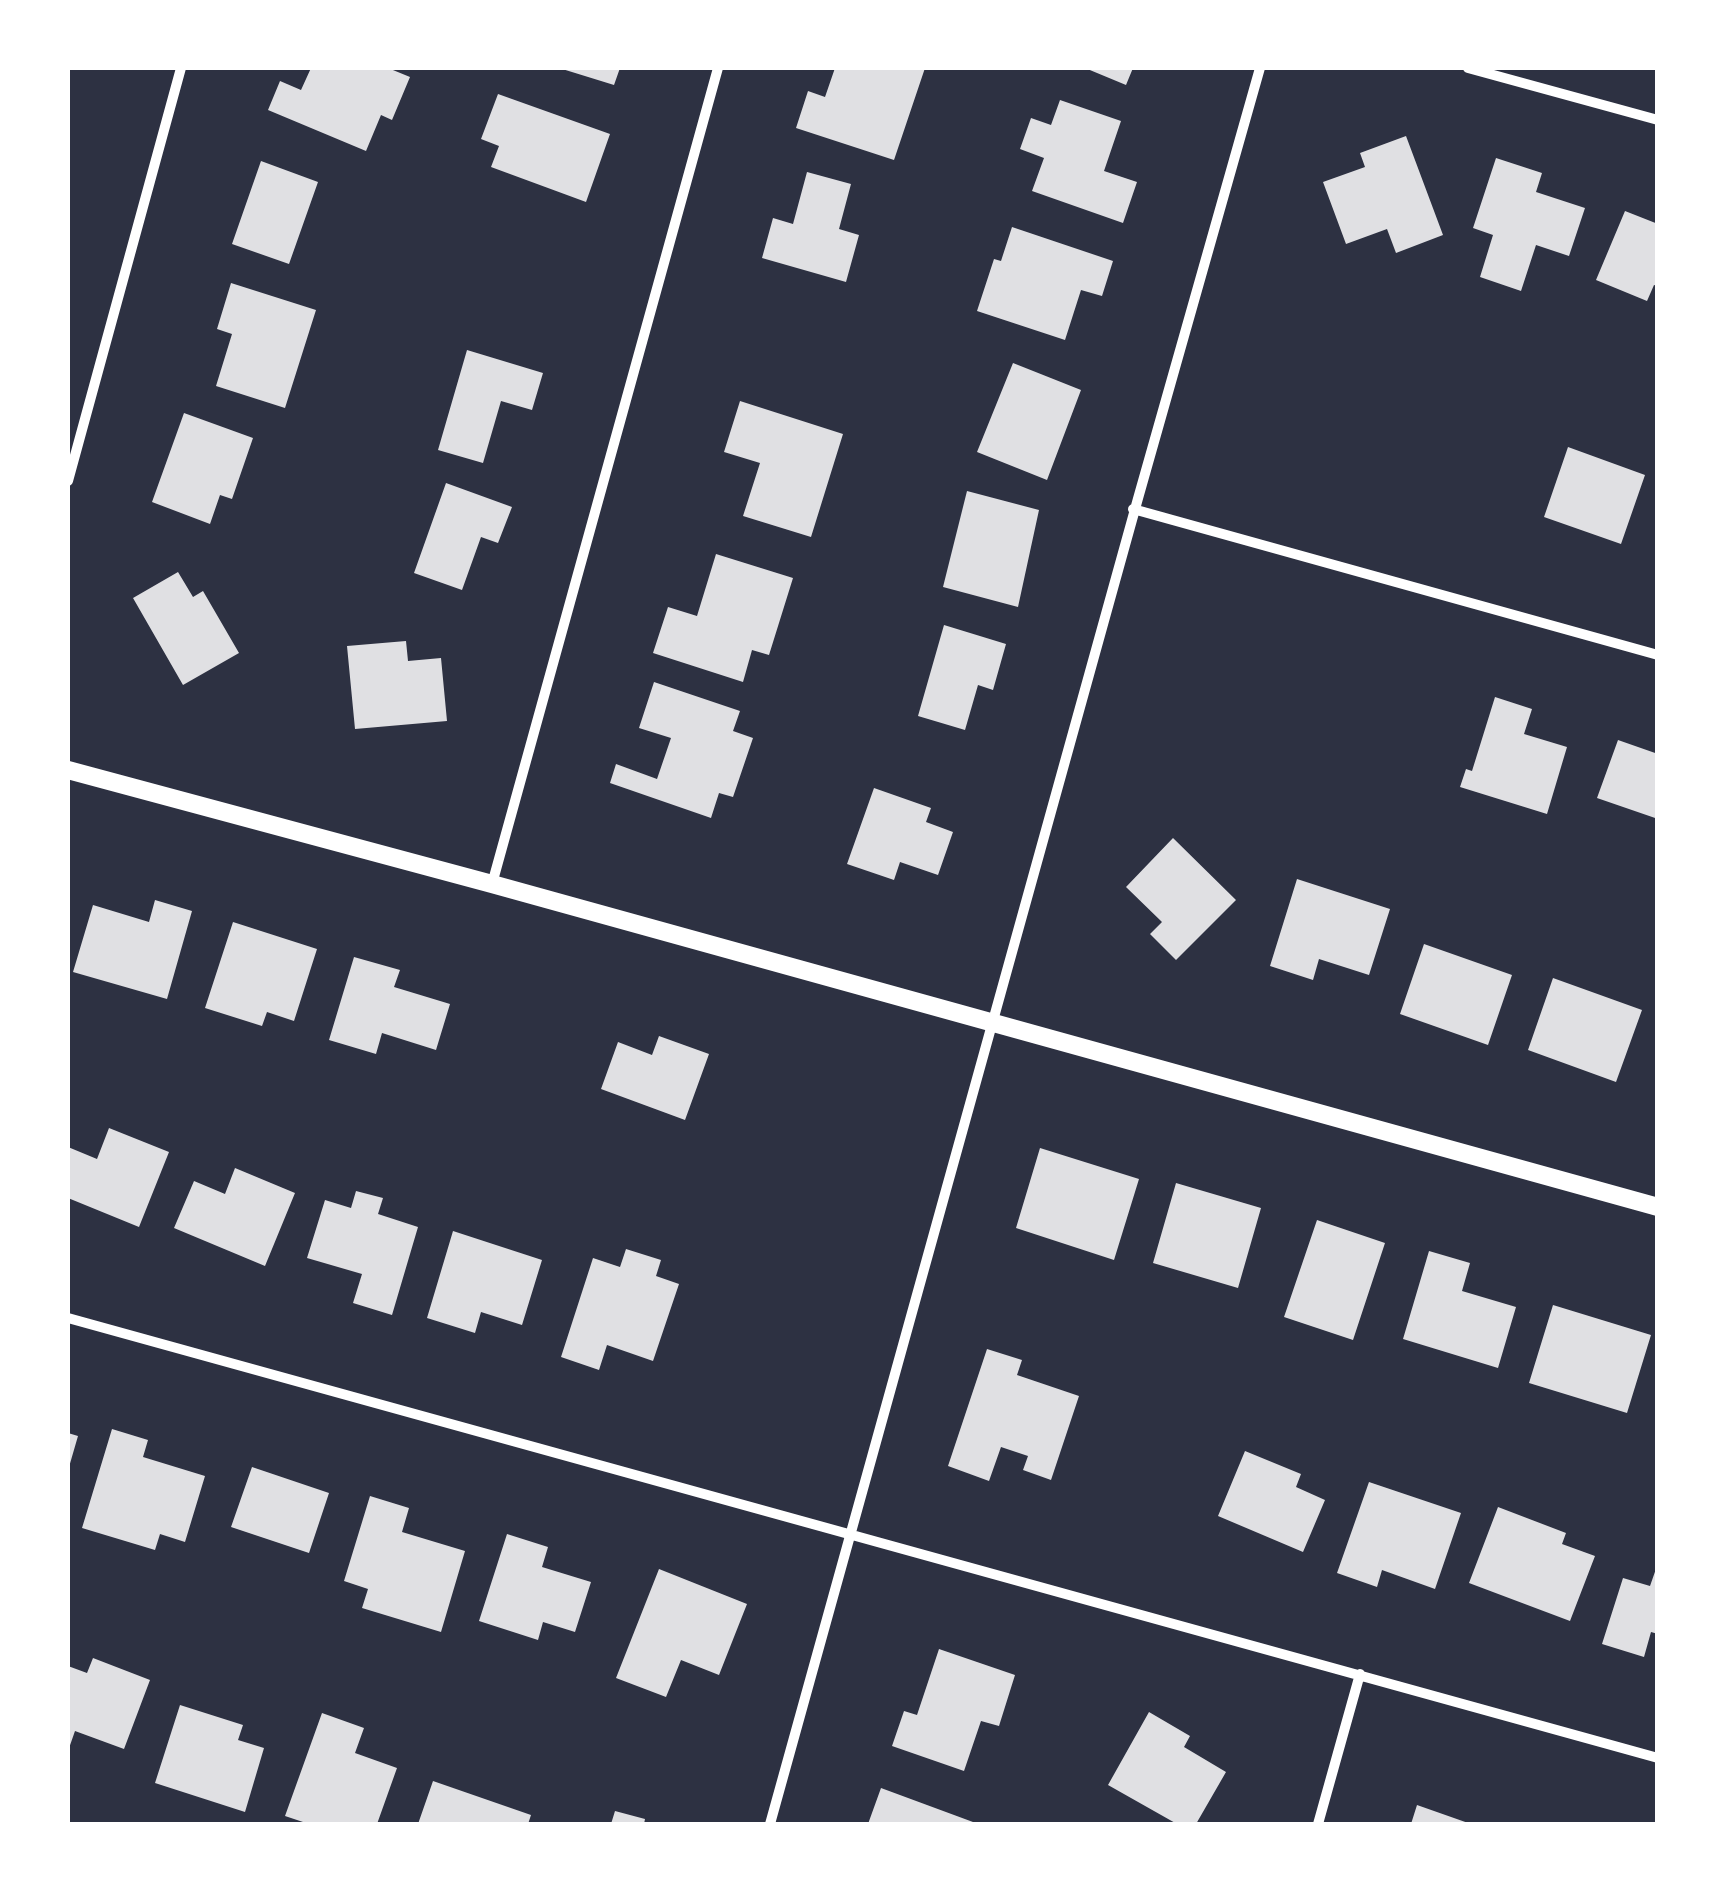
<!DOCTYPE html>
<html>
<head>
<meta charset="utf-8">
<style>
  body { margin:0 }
  #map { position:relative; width:1725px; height:1892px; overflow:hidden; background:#2d3142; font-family:"Archivo Narrow",sans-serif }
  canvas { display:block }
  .frame { position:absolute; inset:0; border:70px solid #fff; pointer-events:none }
</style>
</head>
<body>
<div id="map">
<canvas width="1725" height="1892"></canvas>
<div class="frame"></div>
</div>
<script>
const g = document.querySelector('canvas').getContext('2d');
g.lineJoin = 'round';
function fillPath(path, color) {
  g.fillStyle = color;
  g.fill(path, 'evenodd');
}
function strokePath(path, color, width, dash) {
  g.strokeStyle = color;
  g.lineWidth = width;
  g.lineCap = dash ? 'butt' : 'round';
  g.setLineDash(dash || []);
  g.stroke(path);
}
fillPath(new Path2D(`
  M311,68H388L410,77L392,120L381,115L366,151L268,110L280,81L301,90Z
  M559,68H620L614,85Z
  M835,68H925L894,160L796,128L808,91L825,97Z
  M1085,68H1133L1126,85Z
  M498,94L610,134L586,202L491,167L499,146L481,139Z
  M1060,100L1121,121L1104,171L1137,182L1123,223L1032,191L1044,158L1020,149L1031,118L1051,125Z
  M1406,136L1443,235L1396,253L1387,229L1346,244L1323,182L1365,167L1360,153Z
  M1496,158L1542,173L1536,192L1585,208L1569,256L1536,245L1521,291L1480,277L1493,235L1473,228Z
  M261,161L318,182L289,264L232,244Z
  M807,172L851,184L839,229L859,235L846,282L762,258L773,218L793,224Z
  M1625,211L1658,224V286L1654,285L1647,301L1596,280Z
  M1012,227L1113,261L1102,296L1081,290L1065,340L977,311L994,259L1001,261Z
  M231,283L316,310L285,408L216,386L232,334L217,329Z
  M467,350L543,373L532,410L501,401L483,463L438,450Z
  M1013,363L1081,390L1047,480L977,452Z
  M740,401L843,434L811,537L743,516L760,463L724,452Z
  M184,413L253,438L232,499L220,495L210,524L152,502Z
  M1568,447L1645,475L1621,544L1544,517Z
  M446,483L512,507L498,543L481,537L462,590L414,573Z
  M967,491L1039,510L1018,607L943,587Z
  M716,554L793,578L769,655L752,650L743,682L653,653L668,607L697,616Z
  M178,572L193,597L203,591L239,653L183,685L133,598Z
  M944,625L1006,644L993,690L978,685L965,730L918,716Z
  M406,641L408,661L441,658L447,721L355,729L347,646Z
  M654,682L740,711L733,731L753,738L733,797L719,793L711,818L610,783L616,764L657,779L671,738L639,728Z
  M1495,697L1532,709L1524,734L1567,747L1547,814L1460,787L1466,769L1472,771Z
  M1618,740L1658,754V819L1597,798Z
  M874,788L931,808L926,822L953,832L938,875L900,862L894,880L847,864Z
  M1173,838L1236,900L1176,960L1150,934L1162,922L1126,887Z
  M1297,879L1390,909L1369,975L1319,959L1313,980L1270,966Z
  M155,900L192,911L167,999L73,972L93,905L149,922Z
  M233,922L317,949L294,1021L267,1012L262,1026L205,1008Z
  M1424,944L1512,975L1488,1045L1400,1014Z
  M354,957L400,970L394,987L450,1004L436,1050L382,1033L376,1054L329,1040Z
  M1553,978L1642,1010L1616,1082L1528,1050Z
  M659,1036L709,1054L685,1120L601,1089L618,1042L652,1055Z
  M109,1128L169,1152L139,1227L68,1198V1147L97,1159Z
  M1040,1148L1139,1179L1114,1260L1016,1228Z
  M235,1168L295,1193L265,1266L174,1228L194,1181L225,1194Z
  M1176,1183L1261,1208L1238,1288L1153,1263Z
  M356,1191L383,1198L378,1214L418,1227L392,1315L353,1303L362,1274L307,1258L325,1200L351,1208Z
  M1317,1220L1385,1243L1353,1340L1284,1317Z
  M453,1231L542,1260L522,1325L481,1312L475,1333L427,1318Z
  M626,1249L661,1260L656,1276L679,1284L653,1361L607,1345L599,1370L561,1357L593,1258L620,1267Z
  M1429,1251L1470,1263L1462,1291L1516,1307L1498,1368L1403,1339Z
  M1553,1305L1651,1335L1627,1413L1529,1383Z
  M987,1349L1022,1360L1017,1375L1079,1396L1051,1480L1023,1470L1028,1456L1001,1447L989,1481L948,1466Z
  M112,1429L148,1440L143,1457L205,1476L185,1542L160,1534L155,1550L82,1528Z
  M68,1433L78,1436L69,1467H68Z
  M1245,1451L1301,1474L1296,1487L1325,1500L1303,1552L1218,1516Z
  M252,1467L329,1493L309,1553L231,1527Z
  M1369,1482L1461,1513L1435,1589L1382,1570L1377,1587L1337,1573Z
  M370,1496L409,1508L402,1532L465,1551L441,1632L362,1608L368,1589L344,1581Z
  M1498,1507L1566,1533L1562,1544L1595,1556L1570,1621L1469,1583Z
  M507,1534L548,1547L542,1567L591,1582L575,1632L543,1622L538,1640L479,1621Z
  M1657,1566L1658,1634L1651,1632L1644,1657L1602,1644L1623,1578L1650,1586Z
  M659,1569L747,1604L719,1675L681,1660L666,1697L616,1678Z
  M939,1649L1015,1675L999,1726L981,1721L964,1771L892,1746L904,1711L917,1715Z
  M93,1658L150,1680L124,1749L75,1731L68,1751V1666L87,1673Z
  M180,1705L243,1725L238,1740L264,1748L245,1812L155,1783Z
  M1149,1712L1190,1736L1184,1747L1226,1772L1196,1824H1177L1108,1785Z
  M322,1713L364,1728L355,1753L397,1768L377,1824H309L285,1816Z
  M433,1781L531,1815L528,1824H418Z
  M881,1788L973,1822L972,1824H868Z
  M1417,1805L1471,1824H1411Z
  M615,1811L645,1819L644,1824H611Z`), '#e0e0e3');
strokePath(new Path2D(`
  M1468,68L1658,120
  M68,481L181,68
  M1133,509L1658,655
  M492,884L718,68
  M68,1318L1658,1758
  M770,1824C935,1239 1092,652 1260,68
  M1318,1824L1360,1674`), '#fff', 10);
strokePath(new Path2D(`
  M68,770L492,884L1658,1207`), '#fff', 18);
</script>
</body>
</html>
